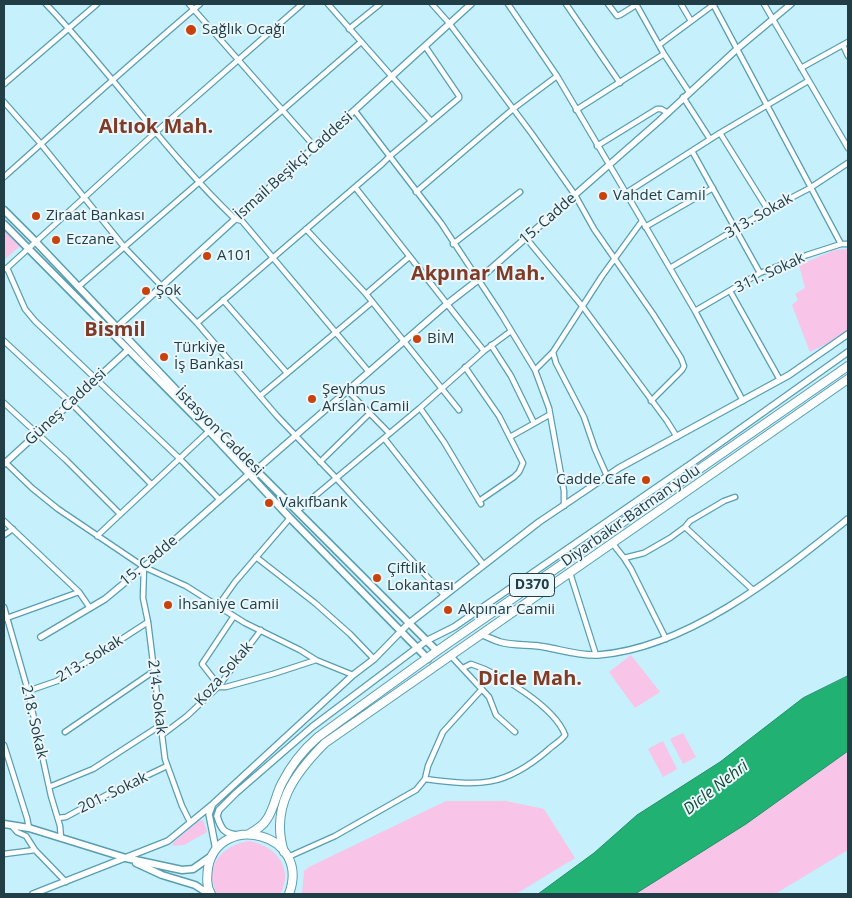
<!DOCTYPE html>
<html>
<head>
<meta charset="utf-8">
<style>
  body { margin:0 }
  #map { position:relative; width:852px; height:898px; overflow:hidden; background:#c6f0fc; font-family:"Open Sans",sans-serif }
  canvas { display:block }
  .frame { position:absolute; inset:0; border:5px solid #213e46; pointer-events:none }
</style>
</head>
<body>
<div id="map">
<canvas width="852" height="898"></canvas>
<div class="frame"></div>
</div>
<script>
const g = document.querySelector('canvas').getContext('2d');
g.lineJoin = 'round';
function fillPath(path, color) {
  g.fillStyle = color;
  g.fill(path, 'evenodd');
}
function strokePath(path, color, width, dash) {
  g.strokeStyle = color;
  g.lineWidth = width;
  g.lineCap = dash ? 'butt' : 'round';
  g.setLineDash(dash || []);
  g.stroke(path);
}
function write(font, color, halo, rows, align = 'center') {
  g.font = font + ' "Open Sans",sans-serif';
  g.lineWidth = 4;
  g.setLineDash([]);
  g.textBaseline = 'middle';
  g.strokeStyle = halo;
  g.fillStyle = color;
  for (const [text, x, y, turn = 0] of rows) {
    g.save();
    g.translate(x, y);
    g.rotate((+turn || 0) * Math.PI / 180);
    g.textAlign = isNaN(turn) ? turn : align;
    if (halo) g.strokeText(text, 0, 0);
    g.fillText(text, 0, 0);
    g.restore();
  }
}
fillPath(new Path2D(`
  M4,228L21,245L4,260Z
  M848,249V331L840,337L810,352L792,305L798,300L795,294L805,288L799,265L835,250Z
  M631,655L660,692L635,708L609,672Z
  M683,733L696,757L683,764L670,739Z
  M663,741L677,769L663,777L648,749Z
  M848,751V850L775,894H635L746,824Z
  M446,801H506L544,809L575,858L516,894H302L304,871L309,867Z
  M203,820L207,832L184,845L172,846L174,842L199,821Z
  M250,841C275,846 295,868 280,894H217C202,867 223,844 250,841Z`), '#f8c4e7');
const water = new Path2D(`
  M848,676V751L746,824L635,894H538L594,853L637,815L720,762L803,698Z`);
fillPath(water, '#21b273');
strokePath(water, '#218f66', 1);
const minor = new Path2D(`
  M46,4C112,73 166,153 235,219L242,221L369,372
  M189,4L315,147
  M328,4L431,121
  M432,4L449,23L532,134L575,195L594,229L653,314L681,358L684,366L682,370L651,401
  M508,4L557,76L626,193L695,311L743,401
  M566,4L620,83
  M608,4L617,16L620,15L636,5
  M636,4L664,54L689,92
  M681,4L691,21
  M713,4L841,244
  M764,4L848,148
  M349,29L380,4
  M659,45L713,5
  M843,45L848,56
  M801,68L848,42
  M4,84L97,4
  M683,97L710,139
  M4,102L41,144L125,248L197,323L277,416L336,478L444,595
  M576,110L664,54
  M355,111L441,223L501,314L535,370L549,408L564,491V506
  M720,133L768,210
  M597,146L657,109H661L668,113
  M692,151L760,273
  M4,177C69,119 134,60 200,4
  M355,187L484,351
  M416,192L513,109L557,76
  M626,193L720,133L808,81
  M645,227L713,188
  M306,229L366,294L459,410
  M526,238L583,307L667,421L677,437
  M453,244L520,192
  M7,268L25,309L35,321L179,458L220,500
  M670,268L768,210L810,188L848,163
  M4,269L7,268L156,132L302,4
  M78,287L361,42
  M730,291L780,380
  M366,294L409,257
  M223,300L287,373
  M695,311L760,273L807,255L841,244H848
  M197,323L382,164L390,156L459,98V96L425,46
  M4,341L71,403L151,484
  M491,345L511,376L534,423
  M553,352L556,363L584,417L595,449L607,476
  M465,367L499,416L523,463L519,472L514,477L479,501
  M535,370L553,352L602,276L642,221
  M348,391L389,433
  M260,396L372,302
  M4,403L66,460L120,514
  M420,408L444,442L481,504
  M510,437L549,415
  M384,438L483,564
  M4,461L32,488L58,509L144,567L186,586L245,623L300,650L316,660L353,675
  M320,462L370,413
  M297,511L420,408L484,351L511,331
  M4,521L79,592L90,608
  M685,527L753,590
  M4,535L13,529
  M97,536L209,431
  M613,544L624,558L644,553L670,538L685,527L690,521L724,501L735,497
  M256,557L315,603L350,634L374,659
  M624,558L631,569L666,639
  M144,567L143,598L148,622L165,759L182,806L190,822
  M570,573L596,655
  M218,606L235,582L290,518
  M4,607L28,691L51,796L60,826L61,838
  M234,616L202,664L216,682L218,687H226L273,674L316,660
  M4,619L79,592
  M451,656L489,697L496,715L515,732
  M28,691L57,681L148,622
  M65,732L154,671
  M162,735L187,716L218,687L261,630
  M4,745L27,818L29,828
  M425,779C479,786 504,788 548,750C553,745 561,741 565,735C555,707 499,673 471,664L463,668
  M49,787L93,769L161,725
  M58,818L66,817L110,793L167,766
  M12,826L17,832L26,836L35,850L66,882
  M4,854L35,850
  M288,857L335,836L416,790L425,779L428,766L443,732L482,689`);
const tertiary = new Path2D(`
  M117,327L471,4
  M4,464L128,350
  M256,470L447,304L478,280L659,121L737,49L791,4
  M482,635C488,637 494,640 500,642C514,646 530,644 545,647C562,650 580,656 598,655C689,648 779,574 848,519
  M41,637L105,599L152,560L249,474
  M212,806L209,814L216,850
  M238,835C224,834 221,829 217,816L219,810L236,793L312,727L426,641L454,627L692,463L848,352
  M33,894L168,841L213,804L353,675L374,659L408,624L539,522L619,468L789,375L848,334`);
const secondary = new Path2D(`
  M4,210L35,241L182,396L437,651
  M4,224L209,431L290,518L428,659
  M4,824L29,828L126,858L182,870L193,869L213,855
  M136,863L162,875L195,885L209,894`);
const trunk = new Path2D(`
  M249,834C256,830 263,826 267,819C274,809 276,794 282,783C291,765 303,750 318,737L437,651L848,366
  M284,852C270,807 294,774 325,743L848,379
  M211,894C206,886 207,877 208,868C218,811 312,832 289,894`);
strokePath(minor, '#589eb1', 7);
strokePath(tertiary, '#589eb1', 8);
strokePath(secondary, '#589eb1', 9);
strokePath(trunk, '#589eb1', 10);
strokePath(minor, '#fff', 4.5);
strokePath(tertiary, '#fff', 5.5);
strokePath(secondary, '#fff', 6);
strokePath(trunk, '#fff', 8);
for (const [x, y, r, color] of [
  [191,30,6,"#c9420b"],
  [603,196,5,"#c9420b"],
  [36,216,5,"#c9420b"],
  [56,240,5,"#c9420b"],
  [207,256,5,"#c9420b"],
  [146,291,5,"#c9420b"],
  [417,339,5,"#c9420b"],
  [164,357,5,"#c9420b"],
  [312,399,5,"#c9420b"],
  [646,480,5,"#c9420b"],
  [269,503,5,"#c9420b"],
  [377,578,5,"#c9420b"],
  [168,605,5,"#c9420b"],
  [448,610,5,"#c9420b"]
]) {
  const dot = new Path2D();
  dot.arc(x, y, r, 0, 2 * Math.PI);
  g.fillStyle = color;
  g.fill(dot);
  strokePath(dot, '#eaf7fc', 2);
}
for (const [x, y, w] of [
  [532,585,45]
]) {
  const box = new Path2D();
  box.roundRect(x - w / 2, y - 11.5, w, 23, 4);
  g.fillStyle = '#eaf7fc';
  g.fill(box);
  strokePath(box, '#213e46', 1);
}
write('bold 14px', '#213e46', null, [
  ["D370",532,585]
]);
write('15px', '#213e46', '#eaf7fc', [
  ["Sağlık Ocağı",202,30],
  ["Vahdet Camiİ",613,196],
  ["Ziraat Bankası",46,216],
  ["Eczane",66,240],
  ["A101",217,256],
  ["Şok",156,291],
  ["BİM",427,339],
  ["Türkiye",174,348],
  ["İş Bankası",174,365],
  ["Şeyhmus",322,390],
  ["Arslan Camii",322,407],
  ["Cadde Cafe",636,480,"right"],
  ["Vakıfbank",279,503],
  ["Çiftlik",387,569],
  ["Lokantası",387,586],
  ["İhsaniye Camii",178,605],
  ["Akpınar Camii",458,610]
], 'left');
write('15px', '#213e46', '#eaf7fc', [
  ["İsmail Beşikçi Caddesi",294,166,-42],
  ["313. Sokak",759,216,-30],
  ["15. Cadde",548,219,-41],
  ["311. Sokak",770,273,-25],
  ["Güneş Caddesi",66,407,-43],
  ["İstasyon Caddesi",219,432,45],
  ["Diyarbakır-Batman yolu",631,516,-35],
  ["15. Cadde",149,561,-40],
  ["213. Sokak",90,659,-32],
  ["Koza Sokak",224,674,-49],
  ["214. Sokak",157,697,83],
  ["218. Sokak",34,722,77],
  ["201. Sokak",113,793,-26]
]);
write('italic 16px', '#13492f', '#eaf7fc', [
  ["Dicle Nehri",716,788,-38]
]);
write('bold 20px', '#7f3b26', '#eaf7fc', [
  ["Altıok Mah.",156,127],
  ["Akpınar Mah.",478,274],
  ["Bismil",115,330],
  ["Dicle Mah.",530,679]
]);
</script>
</body>
</html>
